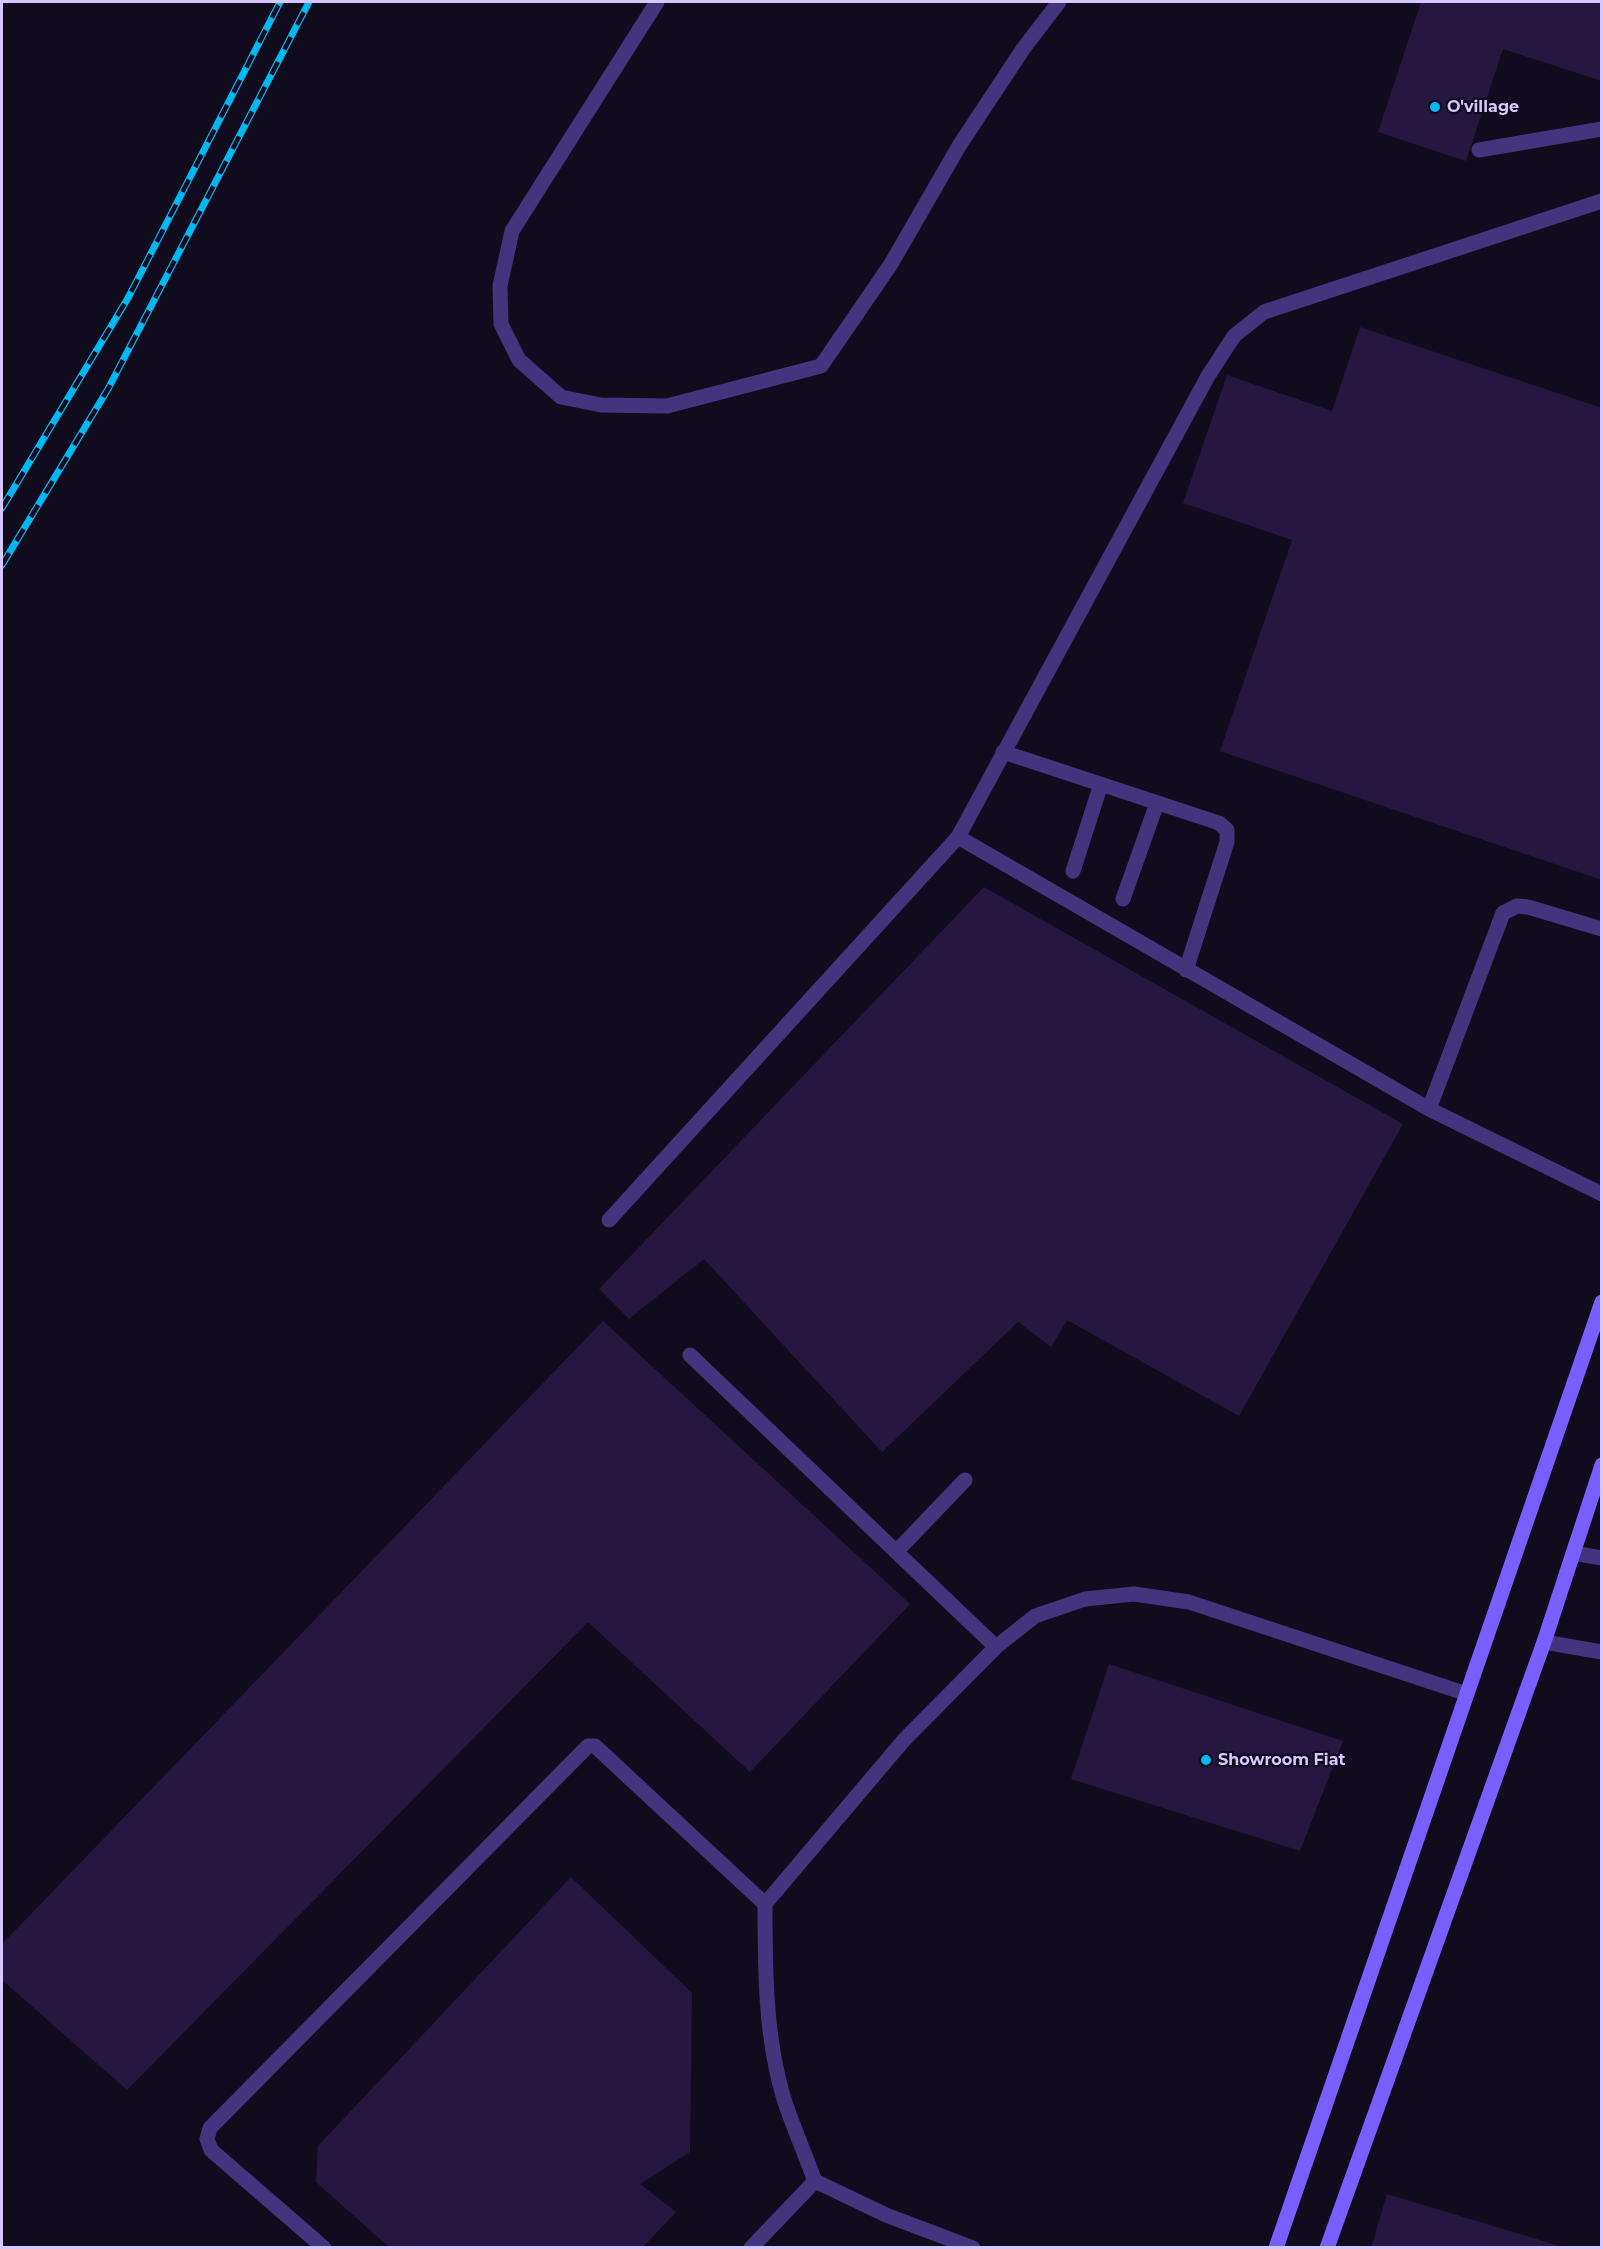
<!DOCTYPE html>
<html>
<head>
<meta charset="utf-8">
<style>
  body { margin:0 }
  #map { position:relative; width:1603px; height:2249px; overflow:hidden; background:#110b1e; font-family:Montserrat,sans-serif }
  canvas { display:block }
  .frame { position:absolute; inset:0; border:3px solid #d6c8ff; pointer-events:none }
</style>
</head>
<body>
<div id="map">
<canvas width="1603" height="2249"></canvas>
<div class="frame"></div>
</div>
<script>
const g = document.querySelector('canvas').getContext('2d');
g.lineJoin = 'round';
function fillPath(path, color) {
  g.fillStyle = color;
  g.fill(path, 'evenodd');
}
function strokePath(path, color, width, dash) {
  g.strokeStyle = color;
  g.lineWidth = width;
  g.lineCap = dash ? 'butt' : 'round';
  g.setLineDash(dash || []);
  g.stroke(path);
}
function write(font, color, halo, rows, align = 'center') {
  g.font = font + ' Montserrat,sans-serif';
  g.lineWidth = 4.5;
  g.setLineDash([]);
  g.textBaseline = 'middle';
  g.strokeStyle = halo;
  g.fillStyle = color;
  for (const [text, x, y, turn = 0] of rows) {
    g.save();
    g.translate(x, y);
    g.rotate((+turn || 0) * Math.PI / 180);
    g.textAlign = isNaN(turn) ? turn : align;
    if (halo) g.strokeText(text, 0, 0);
    g.fillText(text, 0, 0);
    g.restore();
  }
}
fillPath(new Path2D(`
  M1421,2H1602V81L1503,49L1466,161L1378,132Z
  M1360,327L1602,408V880L1220,751L1292,540L1183,503L1227,375L1332,411Z
  M984,887L1403,1124L1239,1416L1067,1320L1051,1347L1018,1322L882,1452L704,1259L629,1319L599,1289Z
  M603,1321L910,1604L750,1772L588,1622L127,2090L2,1980V1944Z
  M1109,1664L1343,1741L1300,1851L1071,1779Z
  M571,1877L692,1993L690,2152L640,2184L676,2212L642,2248H390L316,2182L318,2146Z
  M1387,2194L1563,2247V2248H1371Z`), '#25173f');
strokePath(new Path2D(`
  M657,2L512,231L500,286L501,324L519,360L561,397L601,405L667,406L821,366L891,264L959,146L1023,49L1059,2
  M1479,150L1602,129
  M1003,752L1219,823L1227,830V842L1186,970
  M958,837L1429,1109L1602,1194
  M1073,871L1101,784
  M1123,899L1157,803
  M1429,1109L1503,913L1517,906L1528,907L1602,929
  M609,1220L958,837L1208,376L1234,336L1264,312L1602,201
  M690,1355L996,1647
  M896,1552L965,1480
  M1573,1553L1602,1558
  M815,2181L886,2215L973,2248
  M324,2248L211,2150L207,2139L210,2128L588,1746H595L765,1904
  M751,2248L815,2181C805,2154 793,2127 784,2099C765,2037 765,1968 765,1904L904,1740L996,1647L1035,1616L1085,1599L1134,1594L1189,1602L1467,1694`), '#42357e', 15);
strokePath(new Path2D(`
  M1544,1642L1602,1652`), '#42357e', 15);
strokePath(new Path2D(`
  M1276,2248L1602,1302
  M1327,2248L1544,1642L1602,1465`), '#795fff', 15);
const rail = new Path2D(`
  M2,508L128,298L280,2
  M2,565L108,389L309,2`);
strokePath(rail, '#00b9f3', 7);
strokePath(rail, '#110b1e', 4.5, [14]);
for (const [x, y, r, color] of [
  [1435,107,6,"#00b9f3"],
  [1206,1760,6,"#00b9f3"]
]) {
  const dot = new Path2D();
  dot.arc(x, y, r, 0, 2 * Math.PI);
  g.fillStyle = color;
  g.fill(dot);
  strokePath(dot, '#110b1e', 2);
}
write('bold 16px', '#d6c8ff', '#110b1e', [
  ["O'village",1447,107],
  ["Showroom Fiat",1218,1760]
], 'left');
</script>
</body>
</html>
